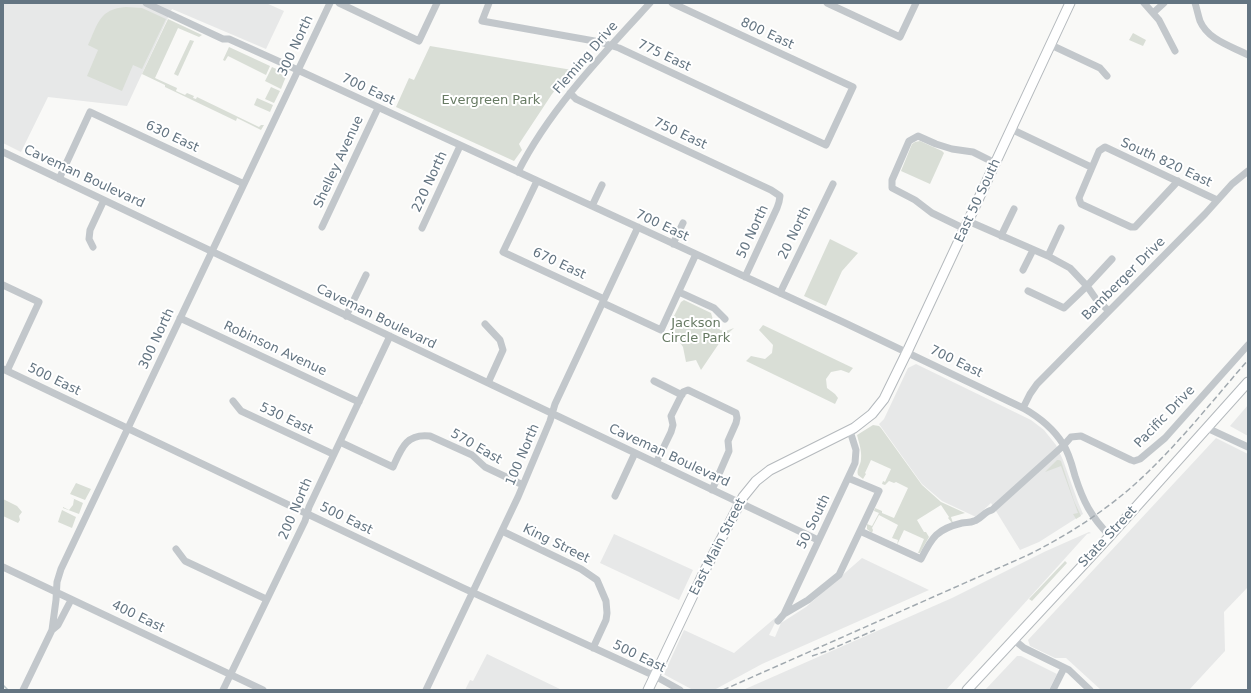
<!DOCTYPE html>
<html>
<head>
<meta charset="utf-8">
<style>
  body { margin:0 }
  #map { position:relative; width:1251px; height:693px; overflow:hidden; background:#f9f9f7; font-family:"DejaVu Sans",sans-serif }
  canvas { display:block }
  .frame { position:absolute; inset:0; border:4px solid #647582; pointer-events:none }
</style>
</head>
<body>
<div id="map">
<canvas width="1251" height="693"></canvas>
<div class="frame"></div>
</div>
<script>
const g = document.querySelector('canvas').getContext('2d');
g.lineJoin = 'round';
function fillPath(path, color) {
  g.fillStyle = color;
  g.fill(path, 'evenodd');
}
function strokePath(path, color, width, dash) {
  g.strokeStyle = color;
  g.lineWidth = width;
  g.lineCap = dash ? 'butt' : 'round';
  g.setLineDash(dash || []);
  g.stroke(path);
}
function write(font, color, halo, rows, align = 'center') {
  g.font = font + ' "DejaVu Sans",sans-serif';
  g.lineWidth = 4;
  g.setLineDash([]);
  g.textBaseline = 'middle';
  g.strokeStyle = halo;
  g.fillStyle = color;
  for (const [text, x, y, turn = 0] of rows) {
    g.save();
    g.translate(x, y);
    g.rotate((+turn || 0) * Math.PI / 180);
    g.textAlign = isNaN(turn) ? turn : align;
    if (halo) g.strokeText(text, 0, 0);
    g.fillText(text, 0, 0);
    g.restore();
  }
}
fillPath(new Path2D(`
  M3,3H266L284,11L266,49L172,9L127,106L48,97L21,152L3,143Z
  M916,364L1031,420L1044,430L1056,445L1063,460L1078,502L1083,514L1039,542L1020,550L991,503L976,517L942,501L922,484L879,424L884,419L908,368Z
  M1248,405V436L1230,426Z
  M1216,438L1248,454V587L1224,612L1225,651L1189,690H1101L1066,658H1055L1030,646L1028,640Z
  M1089,532L1091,533L1087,534L946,690H743L952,598L1044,552Z
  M614,534L693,570L679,600L600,563Z
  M862,558L929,590L762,664L714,690H693L665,675L664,674L684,630L734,653L775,618L777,619L769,635L775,637L781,623L806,607Z
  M487,654L562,690H465L470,680L473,681Z
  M1017,656H1021L1057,674L1049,690H985Z`), '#e7e8e8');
fillPath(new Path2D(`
  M126,7L142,8L166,19L142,69L133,65L122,91L87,76L98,50L88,45C98,24 99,9 126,7Z
  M168,19L202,35L199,37L178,28L155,78L177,88L176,91L185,95L187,93L194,96L193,98L196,99L197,97L259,127L261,125H264L261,130L237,118L236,121L165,87V85L142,74Z
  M1133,33L1146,40L1143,46L1129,40Z
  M190,40L194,41L178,76L174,74Z
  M430,46L578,71L573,78L566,77L552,94L519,144L522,150L514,161L396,107L409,78L414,80Z
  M229,47L270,66L266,75L228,56L225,61L223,60Z
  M272,67L287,74L281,89L265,81Z
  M271,87L280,91L274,103L265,99Z
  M257,98L273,105L270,112L254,105Z
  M920,141L942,151L944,153L930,184L901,171L912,144L915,142Z
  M830,239L858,253L842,271L826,306L804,296Z
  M684,300L711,313L714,323L720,330L726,331L734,328L722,339L701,370L696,360L686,362L683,347L676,337L674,331L675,328L674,316L681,302Z
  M763,325L853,368L849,373L841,370L831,372L826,379L827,388L835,394L838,398L835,404L746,361L751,356L765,359L772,353L773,345L759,330Z
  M873,425L879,426L881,428L922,485L941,502L965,513L951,517L953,523H952L948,518L949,517L941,505L917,520L924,532H926L929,537L920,553H918L924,539L904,530L897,545L898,540L892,538L898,525L879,515L872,528L873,530L872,533L867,529V524L872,526L879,513L874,511L875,508L882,511V513L894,518L908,488L896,482L894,483L889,481L885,485L882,484L883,481L885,482L891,469L871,460L865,473L866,474L863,479L858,475C856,469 861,465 861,459C862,451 859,443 857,435Z
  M1057,460H1059L1061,461L1074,501L1081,516L1076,519L1073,514L1078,513L1061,466L1045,472Z
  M76,483L91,489L85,500L70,494Z
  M70,497L83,503L79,514L63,508V507L69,510L73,505L74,499Z
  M3,499L17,506L22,512L19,516L20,520L18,523L3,516Z
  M62,510L76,517L72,528L58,522Z
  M1065,561L1067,563L1032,601L1029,599Z`), '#d9ded6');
strokePath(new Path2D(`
  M3,685L8,690`), '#bac6ca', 1.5);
const major = new Path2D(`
  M648,690L704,572L743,497L756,481L770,470L854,428L872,414L884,399L907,352L1070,3
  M967,690L1110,536L1248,382`);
strokePath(major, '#b4b9bd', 11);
strokePath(new Path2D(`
  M146,3L223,39H229L289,66L843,322L1023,408C1039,417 1053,428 1063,444C1069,453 1072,465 1075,476C1083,501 1091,517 1110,536
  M339,3L419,41L437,3
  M489,3L482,21L600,42L619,48L826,145L853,87L672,3
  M827,3L900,37L916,3
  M1144,3L1159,20L1175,51
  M1195,3C1197,9 1198,15 1200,21C1208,40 1231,46 1248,55
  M1153,13L1164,3
  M1051,45L1100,68L1107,76
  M570,93L576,99L771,190L780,196L779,202L777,208L745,277
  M1011,129L1091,167
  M3,152L818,540
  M518,172C549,110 603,54 650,3
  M59,179L90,112L244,184
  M537,181L503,252L604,299
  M1178,181L1135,227H1131L1081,204L1079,198L1099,151L1105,147L1217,200
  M592,206L602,185
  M968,221L1048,256L1070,268L1087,286L1096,299L1109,311
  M322,227L378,108
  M422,228L460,146
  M965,229L932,213L915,200L892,188V180L909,141L918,136L936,144L952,149L973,152L995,163
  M1001,236L1014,209
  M673,244L683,223
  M93,247L89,239L90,230L104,200
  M1048,256L1061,228
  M1023,270L1033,250
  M3,285L39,302L7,371
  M1028,291L1064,308L1087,286L1112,259
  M679,292L714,308L725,319
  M780,293L833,184
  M603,303L661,330L696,254
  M346,316L366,275
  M180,318L359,402
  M485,324L500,340L503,350L488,383
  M3,369L463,588L655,676L680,690
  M654,381L682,395
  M233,401L241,411L333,454
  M1023,408L1030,394L1037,384L1205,214L1232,184L1248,171
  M1207,428L1248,447
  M340,442L393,467C401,449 406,433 430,436L472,455L485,467L523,485
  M656,463L671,432L673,425L671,416L683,392L688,390L736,413L737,418L736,423L728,441L729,451L712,490
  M615,496L635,453
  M502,531L581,569L597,580L606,601L607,613L606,620L593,648
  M860,531L921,559C932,537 937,529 962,523C966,522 970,523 974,521C981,519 985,511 992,510L1064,445L1071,437L1081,436L1131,460L1134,461L1140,459L1165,438L1248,345
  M176,549L185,561L266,599
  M3,567L263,690
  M784,614L808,600L839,575L879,491L848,478
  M778,621L784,614L855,463L856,450L850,431
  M52,630L58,625L71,600
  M1013,639L1024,648L1069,670L1090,690
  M23,690L52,630L56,600L57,582L61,569L330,3
  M223,690L305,521L309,507L390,336
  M426,690L518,497L550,421L555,404L638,227
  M1053,690L1064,668`), '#c2c7cb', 7);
strokePath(major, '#fff', 9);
strokePath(new Path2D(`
  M812,656L827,651L875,630
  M723,690L1028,555C1072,533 1113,506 1148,472C1184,437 1215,398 1248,360`), '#a1a9af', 1.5, [6, 3]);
write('13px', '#647582', '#fff', [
  ["800 East",767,34,25],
  ["300 North",296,46,-65],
  ["775 East",664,56,25],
  ["Fleming Drive",586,58,-49],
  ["700 East",368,90,25],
  ["750 East",680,134,25],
  ["630 East",172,137,25],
  ["Shelley Avenue",339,162,-65],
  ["South 820 East",1166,163,25],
  ["Caveman Boulevard",84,177,25],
  ["220 North",430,182,-65],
  ["East 50 South",978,201,-65],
  ["700 East",662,226,25],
  ["50 North",753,232,-65],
  ["20 North",795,233,-64],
  ["670 East",559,264,25],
  ["Bamberger Drive",1124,279,-45],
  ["Caveman Boulevard",376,317,26],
  ["300 North",157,339,-65],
  ["Robinson Avenue",275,349,25],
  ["700 East",956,362,26],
  ["500 East",54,380,26],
  ["Pacific Drive",1165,417,-46],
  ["530 East",286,419,25],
  ["570 East",476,447,30],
  ["100 North",523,455,-67],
  ["Caveman Boulevard",669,456,25],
  ["200 North",296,509,-67],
  ["500 East",346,519,26],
  ["50 South",814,522,-64],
  ["State Street",1108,537,-47],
  ["King Street",556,544,26],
  ["East Main Street",718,547,-63],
  ["400 East",138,617,26],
  ["500 East",639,657,26]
]);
write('13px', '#677a63', '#fff', [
  ["Evergreen Park",491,101],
  ["Jackson",696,324],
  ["Circle Park",696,339]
]);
</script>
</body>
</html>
